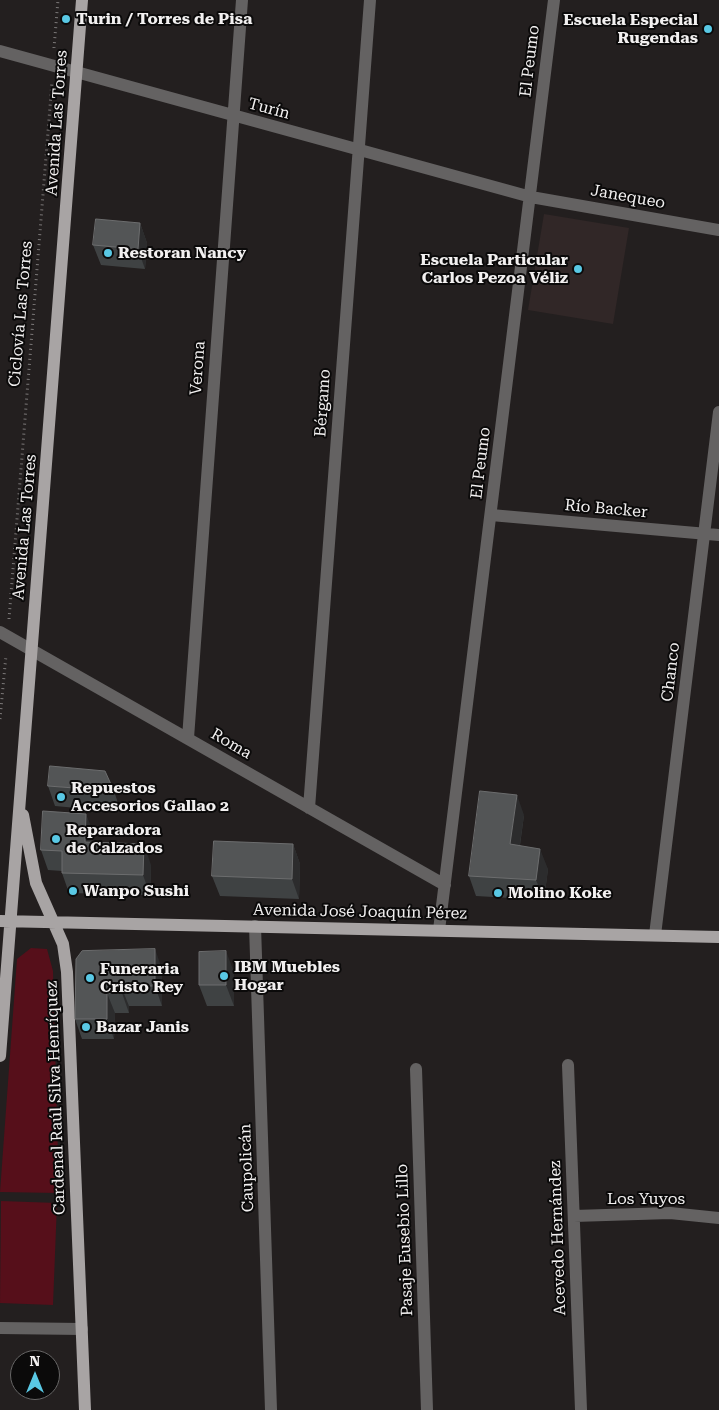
<!DOCTYPE html>
<html>
<head>
<meta charset="utf-8">
<style>
  body { margin:0 }
  #map { position:relative; width:719px; height:1410px; overflow:hidden; background:#231f1f; font-family:"Roboto Serif",serif }
  canvas { display:block }
  .north { position:absolute; left:10px; top:1350px; width:50px; height:50px; box-sizing:border-box; background:#0b0a0a; border:1px solid #676666; border-radius:50%; rotate:0deg; font-size:14px; font-weight:700; line-height:20px; text-align:center; color:#f2f0f0 }
  .north::after { content:''; display:block; margin:auto; width:18px; height:22px; background:#59c8e4; clip-path:polygon(50% 0,100% 100%,50% 72%,0 100%) }
</style>
</head>
<body>
<div id="map">
<canvas width="719" height="1410"></canvas>
<div class="north">N</div>
</div>
<script>
const g = document.querySelector('canvas').getContext('2d');
g.lineJoin = 'round';
function fillPath(path, color) {
  g.fillStyle = color;
  g.fill(path, 'evenodd');
}
function strokePath(path, color, width, dash) {
  g.strokeStyle = color;
  g.lineWidth = width;
  g.lineCap = dash ? 'butt' : 'round';
  g.setLineDash(dash || []);
  g.stroke(path);
}
function write(font, color, halo, rows, align = 'center') {
  g.font = font + ' "Roboto Serif",serif';
  g.lineWidth = 4;
  g.setLineDash([]);
  g.textBaseline = 'middle';
  g.strokeStyle = halo;
  g.fillStyle = color;
  for (const [text, x, y, turn = 0] of rows) {
    g.save();
    g.translate(x, y);
    g.rotate((+turn || 0) * Math.PI / 180);
    g.textAlign = isNaN(turn) ? turn : align;
    if (halo) g.strokeText(text, 0, 0);
    g.fillText(text, 0, 0);
    g.restore();
  }
}
fillPath(new Path2D(`
  M544,214L629,228L613,324L528,310Z`), '#312727');
fillPath(new Path2D(`
  M31,948L47,949L53,971L59,1193L0,1192L17,959Z
  M1,1201L57,1203L53,1305L0,1303Z`), '#560f1a');
strokePath(new Path2D(`
  M54,48L58,0
  M9,619L52,82
  M0,719L6,655`), '#7c7979', 3, [1, 4]);
strokePath(new Path2D(`
  M0,51L531,197L719,230
  M491,515L719,535
  M0,632L445,885
  M188,738L242,0
  M309,808L370,0
  M255,926L271,1410
  M439,930L554,0
  M655,935L719,412
  M568,1065L581,1410
  M416,1069L427,1410
  M574,1216L670,1213L719,1218
  M0,1328L82,1329`), '#646262', 12);
strokePath(new Path2D(`
  M23,815L36,883L63,944L67,972L85,1410
  M0,921L719,937
  M0,1056L82,0`), '#a8a4a4', 12);
fillPath(new Path2D(`
  M140,223L147,243L145,269L101,265L93,245Z
  M48,786L114,791L121,812L55,806Z
  M524,815L520,845L548,869L544,900L476,896L469,876Z
  M94,834V842L151,865L150,895L69,893L62,873V871L48,870L41,850Z
  M293,844L300,864L299,899L220,896L212,876Z
  M76,959L162,969V1006H129V1013H115L114,1039H82L75,1019Z
  M234,972V1006H207L199,985Z`), '#3f4243');
fillPath(new Path2D(`
  M140,223L147,243L145,269L138,249Z
  M517,795L524,815L517,864L510,844Z
  M86,814L94,834L93,862L85,842Z
  M144,844L151,865L150,895L143,875Z
  M293,844L300,864L299,899L292,879Z
  M540,849L548,869L544,900L536,880Z
  M155,949L162,969V1006L155,986Z
  M226,951L234,972V1006L226,985Z
  M121,986L129,1006V1013L122,993Z
  M107,993L115,1013L114,1039L107,1019Z`), '#2c2c2d');
const building = new Path2D(`
  M96,219L140,223L138,249L93,245Z
  M50,766L105,771L114,791L48,786Z
  M480,791L517,795L510,844L540,849L536,880L469,876Z
  M43,811L86,814L85,842L144,844L143,875L62,873V851L41,850Z
  M214,841L293,844L292,879L212,876Z
  M155,949V986H121L122,993H107V1019H75L76,959L82,951Z
  M226,951V985H199V952Z`);
fillPath(building, '#535556');
strokePath(building, '#6c6d6e', 1);
for (const [x, y, r, color] of [
  [66,19,5,"#59c8e4"],
  [708,29,5,"#59c8e4"],
  [108,253,5,"#59c8e4"],
  [578,269,5,"#59c8e4"],
  [61,797,5,"#59c8e4"],
  [56,839,5,"#59c8e4"],
  [73,891,5,"#59c8e4"],
  [498,893,5,"#59c8e4"],
  [224,976,5,"#59c8e4"],
  [90,978,5,"#59c8e4"],
  [86,1027,5,"#59c8e4"]
]) {
  const dot = new Path2D();
  dot.arc(x, y, r, 0, 2 * Math.PI);
  g.fillStyle = color;
  g.fill(dot);
  strokePath(dot, '#0b0a0a', 2);
}
write('bold 16px', '#f2f0f0', '#0b0a0a', [
  ["Turin / Torres de Pisa",76,19],
  ["Escuela Especial",698,20,"right"],
  ["Rugendas",698,38,"right"],
  ["Restoran Nancy",118,253],
  ["Escuela Particular",568,260,"right"],
  ["Carlos Pezoa Véliz",568,278,"right"],
  ["Repuestos",71,788],
  ["Accesorios Gallao 2",71,806],
  ["Reparadora",66,830],
  ["de Calzados",66,848],
  ["Wanpo Sushi",83,891],
  ["Molino Koke",508,893],
  ["IBM Muebles",234,967],
  ["Hogar",234,985],
  ["Funeraria",100,969],
  ["Cristo Rey",100,987],
  ["Bazar Janis",96,1027]
], 'left');
write('16px', '#f2f0f0', '#0b0a0a', [
  ["El Peumo",530,61,-83],
  ["Turín",269,109,15],
  ["Avenida Las Torres",57,123,-86],
  ["Janequeo",628,197,10],
  ["Ciclovía Las Torres",21,314,-85],
  ["Verona",198,368,-86],
  ["Bérgamo",323,403,-86],
  ["El Peumo",481,463,-83],
  ["Río Backer",606,509,5],
  ["Avenida Las Torres",25,527,-85],
  ["Chanco",671,672,-83],
  ["Roma",231,744,30],
  ["Avenida José Joaquín Pérez",360,912,1],
  ["Cardenal Raúl Silva Henríquez",56,1098,-92],
  ["Caupolicán",247,1168,-92],
  ["Los Yuyos",646,1199],
  ["Acevedo Hernández",558,1238,-92],
  ["Pasaje Eusebio Lillo",405,1240,-92]
]);
</script>
</body>
</html>
